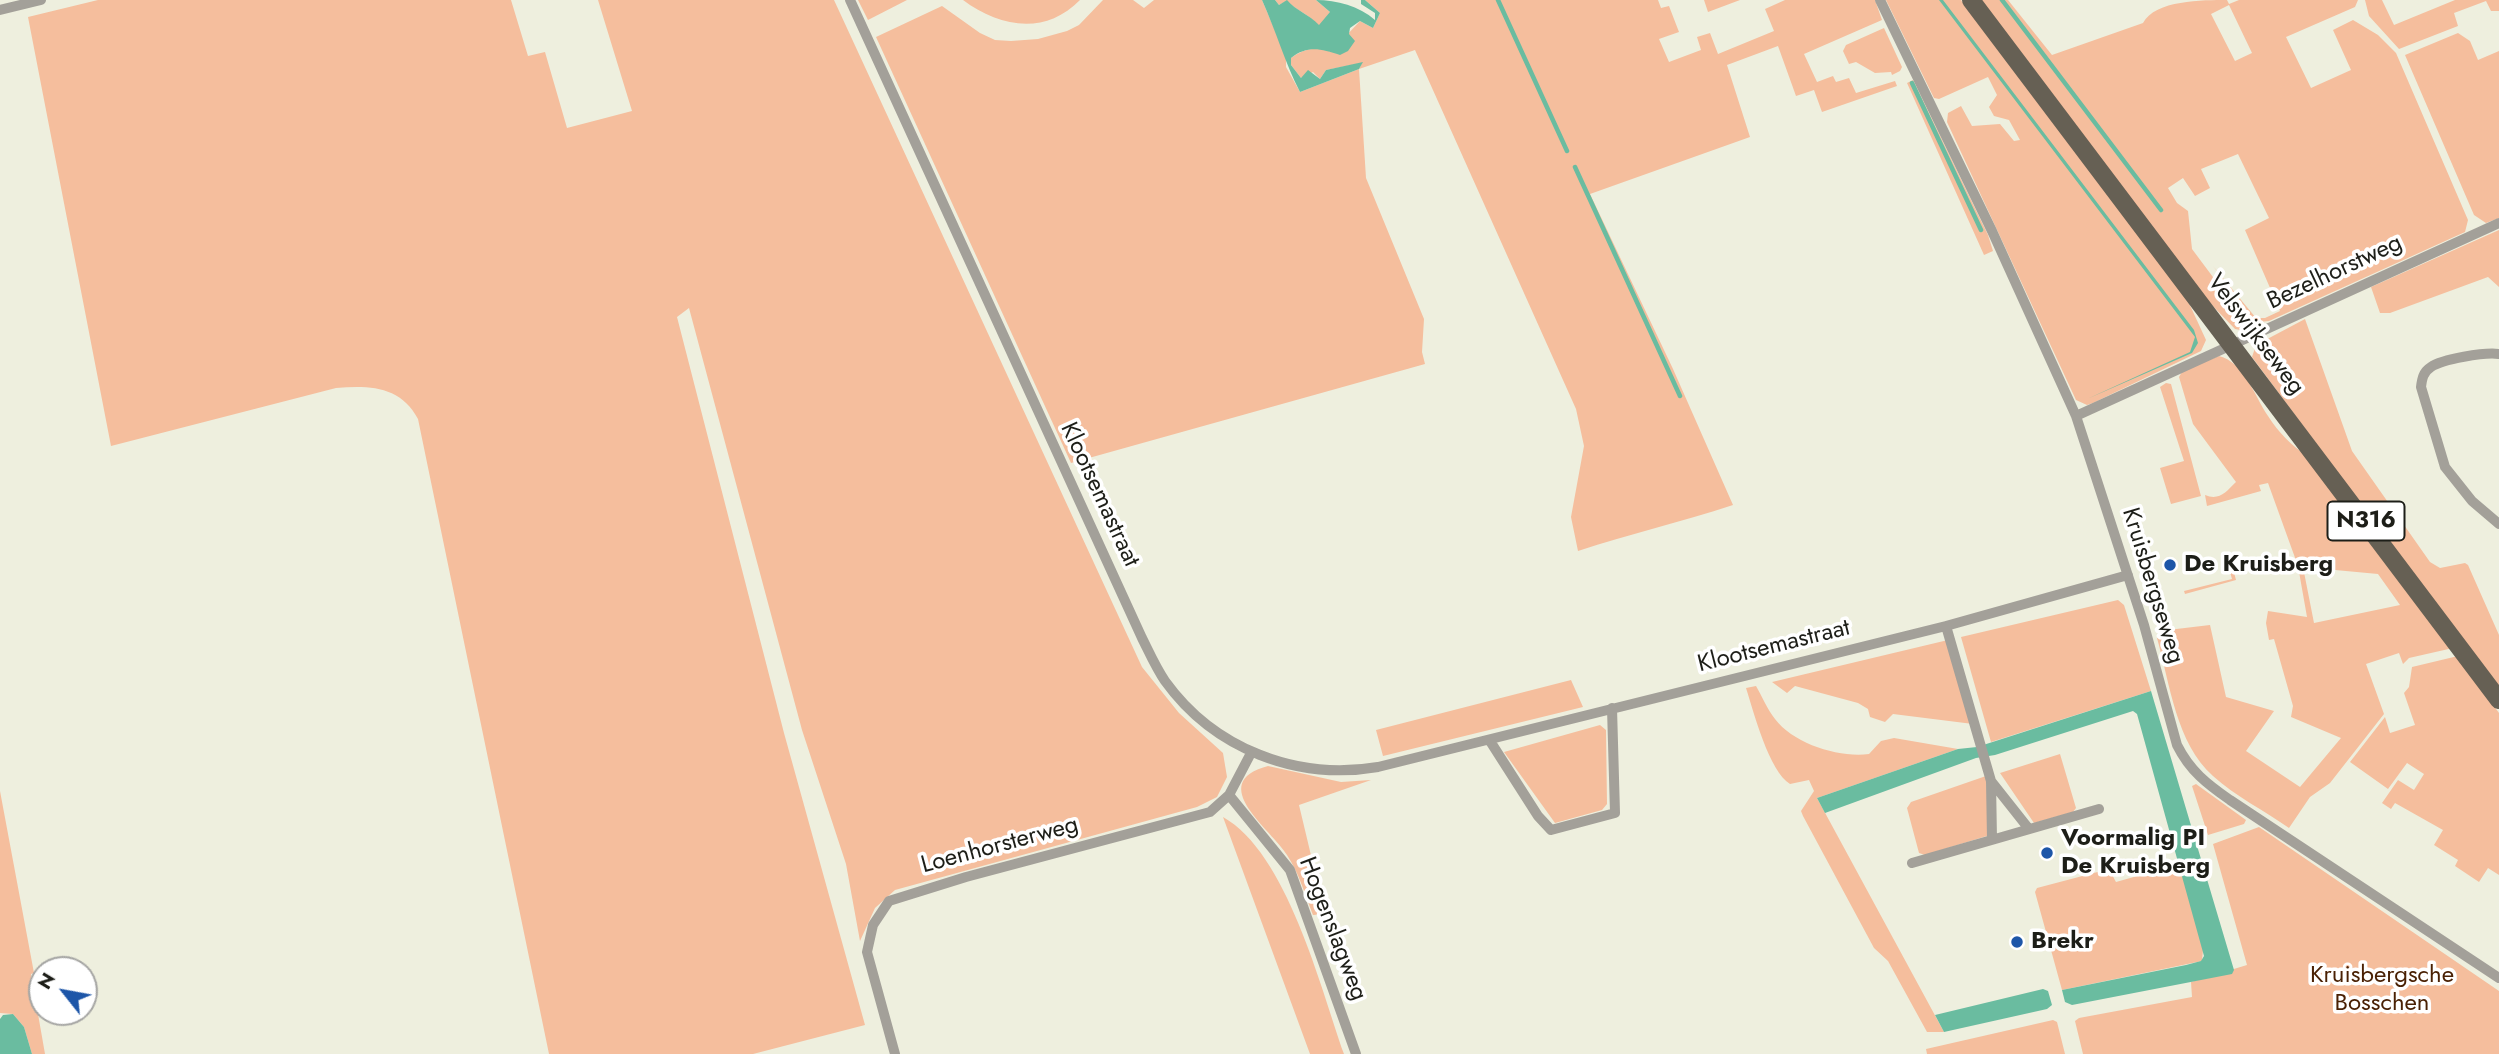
<!DOCTYPE html>
<html>
<head>
<meta charset="utf-8">
<style>
  body { margin:0 }
  #map { position:relative; width:2499px; height:1054px; overflow:hidden; background:#eeefde; font-family:Jost,sans-serif }
  canvas { display:block }
  .north { position:absolute; left:28px; top:956px; width:70px; height:70px; box-sizing:border-box; background:#fff; border:2px solid #a5a5a3; border-radius:50%; rotate:301deg; font-size:19px; font-weight:700; line-height:28px; text-align:center; color:#1d1e18 }
  .north::after { content:''; display:block; margin:auto; width:24px; height:32px; background:#1d56a8; clip-path:polygon(50% 0,100% 100%,50% 72%,0 100%) }
</style>
</head>
<body>
<div id="map">
<canvas width="2499" height="1054"></canvas>
<div class="north">N</div>
</div>
<script>
const g = document.querySelector('canvas').getContext('2d');
g.lineJoin = 'round';
function fillPath(path, color) {
  g.fillStyle = color;
  g.fill(path, 'evenodd');
}
function strokePath(path, color, width, dash) {
  g.strokeStyle = color;
  g.lineWidth = width;
  g.lineCap = dash ? 'butt' : 'round';
  g.setLineDash(dash || []);
  g.stroke(path);
}
function write(font, color, halo, rows, align = 'center') {
  g.font = font + ' Jost,sans-serif';
  g.lineWidth = 7;
  g.setLineDash([]);
  g.textBaseline = 'middle';
  g.strokeStyle = halo;
  g.fillStyle = color;
  for (const [text, x, y, turn = 0] of rows) {
    g.save();
    g.translate(x, y);
    g.rotate((+turn || 0) * Math.PI / 180);
    g.textAlign = isNaN(turn) ? turn : align;
    if (halo) g.strokeText(text, 0, 0);
    g.fillText(text, 0, 0);
    g.restore();
  }
}
fillPath(new Path2D(`
  M98,0H511L528,56L545,52L567,128L632,111L598,0H834L1142,667L1179,713L1223,753L1227,777L1217,797L1197,807L895,890L875,908L860,941L846,864L802,730L689,308L677,317L784,733L865,1025L753,1054H549L418,419C401,386 369,385 336,388L111,446L28,17Z
  M858,0H907L868,20Z
  M963,0H1080C1045,36 999,27 963,0Z
  M1103,0H1133L1144,8L1154,0H1262L1286,56V67L1300,92L1359,69L1366,178L1424,319L1422,352L1425,364L1071,463L876,37L942,6L980,33L995,40L1011,41L1038,39L1067,31L1079,25Z
  M1275,0H1316L1330,12V15L1319,26C1309,14 1297,11 1287,1L1279,5Z
  M1365,0H1658L1661,8L1669,6L1679,32L1659,39L1669,62L1701,50L1697,37L1710,33L1718,54L1774,31L1765,9L1785,0H1875L1882,20L1804,54L1817,82L1833,76L1836,82L1849,78L1856,93L1895,81L1897,86L1822,112L1814,90L1796,96L1778,46L1727,65L1750,137L1590,194L1673,369L1733,505C1681,522 1630,534 1578,551L1571,517L1584,446L1576,409L1415,50L1359,69L1362,63L1326,70L1320,79L1313,72L1301,78L1291,65V58C1303,49 1318,45 1331,52L1360,21L1373,28L1380,13Z
  M1704,0H1740L1708,12Z
  M1886,0H1961L2188,301L2206,340L2201,351L2093,403L2087,405L2076,400L1947,122L1948,113L1961,106L1972,126L2000,124L2014,141L2020,140L2009,120L1994,116L1989,107L1997,95L1988,77L1939,99L1934,98Z
  M1981,0H2008L2052,55L2143,23C2155,0 2203,0 2227,0L2229,4L2239,0H2358L2355,7L2286,37L2311,88L2351,70L2333,30L2353,20L2378,35L2396,53L2468,220L2465,232L2269,321L2259,322L2250,315L2213,266L2256,318H2265L2280,311L2245,230L2269,218L2238,154L2201,169L2210,188L2195,196L2183,178L2168,188L2177,203L2188,211L2192,249L2248,324L2246,331L2235,329L2206,299ZM2229,5L2252,53L2235,61L2211,14Z
  M2365,0H2382L2394,25L2455,0H2499V11H2491L2486,1L2454,13L2458,26L2399,49L2369,16Z
  M1884,28L1902,67L1900,71L1892,75L1891,72L1875,73L1856,62L1849,64L1843,51L1846,45Z
  M2458,33L2470,41L2478,60L2499,51V218L2486,223L2474,215L2405,55Z
  M1913,80L1988,235L1993,251L1984,255L1907,83Z
  M2499,230V287L2488,277L2390,313H2380L2371,287Z
  M2305,319L2352,451L2430,562L2440,568L2465,563L2468,565L2499,635V691L2252,357L2256,345Z
  M2219,356C2244,362 2255,397 2268,416C2279,433 2291,445 2307,456L2453,648L2409,658L2403,664L2399,653L2366,664L2384,714L2330,783L2310,797L2289,828C2265,811 2235,796 2213,776C2176,743 2170,684 2157,638L2169,636L2168,630L2210,625L2226,697L2274,711L2246,751L2300,787L2341,738L2291,717L2293,706L2274,639L2269,640L2266,623L2268,611L2307,617L2298,566L2268,483L2259,485L2261,491L2207,506L2205,495C2219,501 2226,492 2236,482L2193,424L2179,377L2183,370ZM2303,567L2378,574L2400,605L2314,623Z
  M2166,383L2171,384L2201,496L2171,504L2160,468L2184,461L2160,387Z
  M2231,561L2236,580L2185,594L2184,591L2232,579L2227,562Z
  M2118,600L2124,605L2151,691L1991,742L1961,637Z
  M1948,640L1973,724L1893,714L1885,722L1870,717L1868,709L1858,703L1795,686L1787,693L1772,682Z
  M2458,656L2499,713V875L2488,868L2479,882L2455,866L2458,860L2434,845L2443,830L2395,803L2391,809L2382,803L2398,780L2414,790L2424,774L2407,763L2388,789L2350,762L2385,717L2390,733L2415,725L2404,693L2409,687L2412,667Z
  M1571,680L1583,707L1383,756L1376,730Z
  M1756,686C1762,696 1767,709 1775,719C1794,744 1839,758 1869,754L1881,741L1894,738L1958,749L1817,798L1944,1032H1927L1888,961L1874,948L1803,816L1801,811L1814,791L1809,780L1790,784C1769,771 1754,713 1746,688Z
  M1600,725L1606,730L1607,804L1602,810L1555,823L1504,752Z
  M2060,754L2076,808L2073,812L2034,823L2000,773Z
  M1268,766L1341,782L1371,780L1299,805L1325,914L1313,915C1305,895 1299,873 1287,855C1273,831 1204,783 1268,766Z
  M1986,776L1990,835L1925,855L1919,853L1907,808L1911,802Z
  M2196,784L2246,820L2244,824L2208,835L2192,786Z
  M0,791L34,973L31,974L45,1054H32L24,1027L13,1014L0,1013Z
  M1223,817C1287,853 1320,986 1344,1054H1310Z
  M2259,827L2499,991V1054H2083L2075,1021L2079,1018L2192,997L2191,982L2247,965L2213,844Z
  M2180,864L2203,950L2202,961L2062,990L2035,892L2037,888L2109,869L2116,882Z
  M2053,1020L2057,1022L2065,1054H1927L1926,1049Z`), '#f5be9d');
fillPath(new Path2D(`
  M1262,0H1275L1279,5L1287,0C1296,11 1309,14 1319,25L1330,12L1316,0C1337,0 1359,6 1375,20V13L1361,4V0H1365L1380,13L1373,28L1360,21L1350,28L1349,34L1355,41L1348,51L1340,55C1321,49 1308,45 1291,58V65L1301,78L1308,70L1320,79L1326,70L1363,62L1359,69L1300,92C1285,63 1276,31 1262,0Z
  M1939,0H1943L2194,330L2198,343L2192,353L2087,399L2190,352L2195,337Z
  M2151,691L2234,970L2232,974L2072,1005L2065,1002L2062,990L2186,965L2201,961L2204,956L2137,714L2133,711L1995,755L1976,758L1825,813L1817,798L1958,749L1977,747Z
  M2043,989L2048,991L2052,1005L2047,1009L1944,1032L1935,1015Z
  M13,1014L24,1027L32,1054H0V1019L3,1015Z`), '#6abca0');
strokePath(new Path2D(`
  M1498,0L1567,151
  M2002,0L2161,210
  M1912,83L1981,230
  M1575,167L1680,396`), '#6abca0', 4.5);
strokePath(new Path2D(`
  M850,0L1142,638C1149,652 1156,668 1165,681C1214,749 1297,781 1378,767L1946,626L2128,575
  M1880,0L1992,231L2076,416L2144,625L2177,745C2190,771 2207,784 2230,800L2499,978
  M0,10L41,0
  M2499,354C2485,352 2442,359 2431,367C2423,372 2422,379 2421,387L2445,467L2472,501L2499,524
  M2076,416L2499,223
  M1946,626L1991,781
  M1490,741L1538,816L1551,830L1615,813L1612,708
  M1229,795L1290,870L1356,1054
  M1992,839L1991,781L2029,829
  M1912,863L2099,809
  M895,1054L867,952L873,925L889,901L966,877L1210,812L1229,795L1251,753`), '#a3a099', 10);
strokePath(new Path2D(`
  M1971,0L2499,700`), '#666054', 18);
for (const [x, y, r, color] of [
  [2170,565,7,"#1d56a8"],
  [2047,853,7,"#1d56a8"],
  [2017,942,7,"#1d56a8"]
]) {
  const dot = new Path2D();
  dot.arc(x, y, r, 0, 2 * Math.PI);
  g.fillStyle = color;
  g.fill(dot);
  strokePath(dot, '#fff', 2.5);
}
for (const [x, y, w] of [
  [2366,521,77]
]) {
  const box = new Path2D();
  box.roundRect(x - w / 2, y - 19.5, w, 39, 5);
  g.fillStyle = '#fff';
  g.fill(box);
  strokePath(box, '#1d1e18', 2);
}
write('bold 23px', '#1d1e18', null, [
  ["N316",2366,521]
]);
write('24px', '#1d1e18', '#fff', [
  ["Bezelhorstweg",2335,273,-25],
  ["Velswijkseweg",2255,335,53],
  ["Klootsemastraat",1099,495,65],
  ["Kruisbergseweg",2152,586,73],
  ["Klootsemastraat",1774,647,-14],
  ["Loenhorsterweg",1000,846,-15],
  ["Hogenslagweg",1332,929,69]
]);
write('bold 24px', '#1d1e18', '#fff', [
  ["De Kruisberg",2184,565],
  ["Voormalig PI",2061,839],
  ["De Kruisberg",2061,867],
  ["Brekr",2031,942]
], 'left');
write('24px', '#4a2104', '#fff', [
  ["Kruisbergsche",2382,976],
  ["Bosschen",2382,1004]
]);
</script>
</body>
</html>
